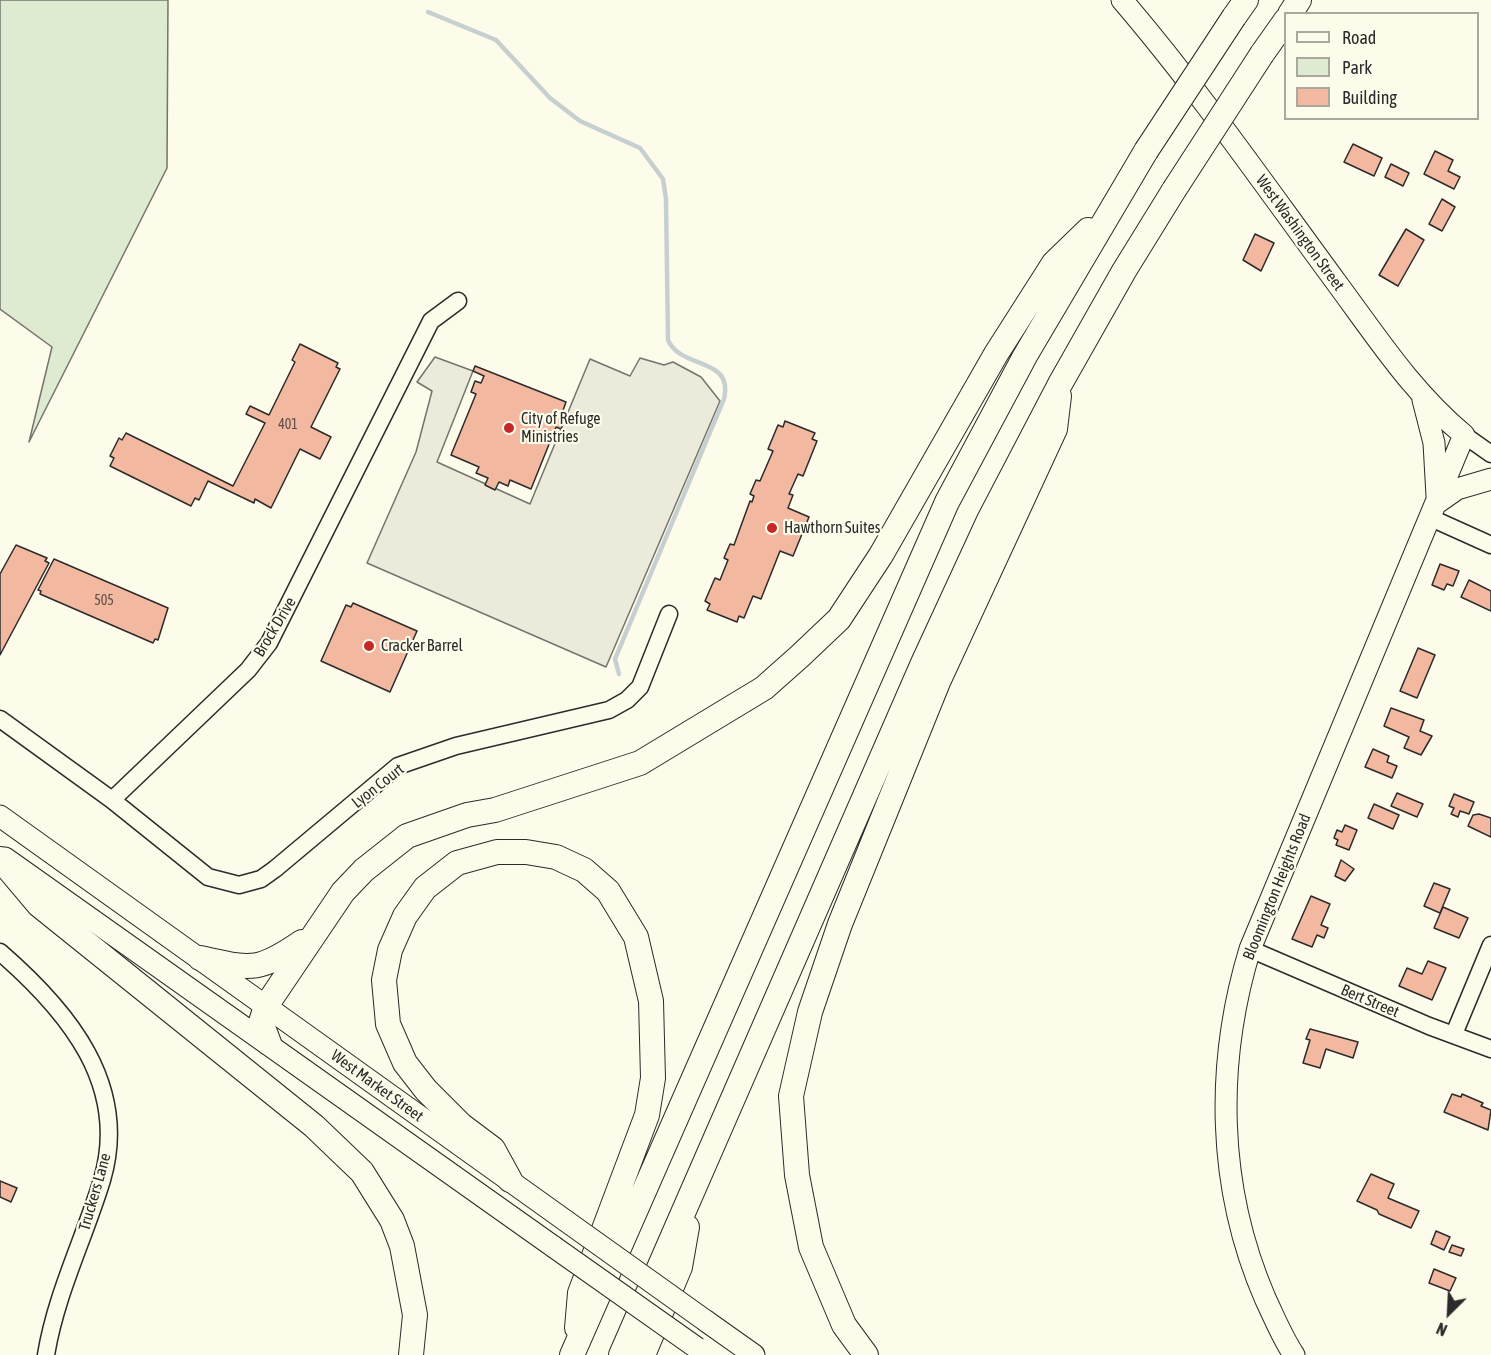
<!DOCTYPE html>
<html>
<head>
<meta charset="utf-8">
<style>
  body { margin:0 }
  #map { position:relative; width:1491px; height:1355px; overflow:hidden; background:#fdfbea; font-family:"Asap Condensed",sans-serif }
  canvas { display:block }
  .legend { position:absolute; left:1284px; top:12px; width:195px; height:108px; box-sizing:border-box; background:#fdfbea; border:2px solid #a9a89e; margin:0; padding:8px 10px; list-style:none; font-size:18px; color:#2b2b2b }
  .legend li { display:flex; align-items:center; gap:12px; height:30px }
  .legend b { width:30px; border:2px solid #a9a89e }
  .north { position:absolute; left:1419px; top:1283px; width:60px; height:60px; -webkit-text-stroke:4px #fdfbea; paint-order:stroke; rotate:204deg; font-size:16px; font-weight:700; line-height:24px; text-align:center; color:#2b2b2b }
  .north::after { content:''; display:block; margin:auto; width:21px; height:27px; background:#2b2b2b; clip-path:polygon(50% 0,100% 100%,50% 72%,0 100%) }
</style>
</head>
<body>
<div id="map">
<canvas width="1491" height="1355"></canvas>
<ul class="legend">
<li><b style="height:8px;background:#fdfbea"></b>Road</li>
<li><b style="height:16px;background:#deebd1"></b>Park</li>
<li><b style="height:16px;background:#f2b8a0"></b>Building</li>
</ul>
<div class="north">N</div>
</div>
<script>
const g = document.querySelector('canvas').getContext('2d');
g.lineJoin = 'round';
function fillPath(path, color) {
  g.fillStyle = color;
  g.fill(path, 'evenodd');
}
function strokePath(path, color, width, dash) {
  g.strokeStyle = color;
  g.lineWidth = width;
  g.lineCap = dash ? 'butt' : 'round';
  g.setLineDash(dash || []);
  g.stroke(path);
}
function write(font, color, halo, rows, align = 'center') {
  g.font = font + ' "Asap Condensed",sans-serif';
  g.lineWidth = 4.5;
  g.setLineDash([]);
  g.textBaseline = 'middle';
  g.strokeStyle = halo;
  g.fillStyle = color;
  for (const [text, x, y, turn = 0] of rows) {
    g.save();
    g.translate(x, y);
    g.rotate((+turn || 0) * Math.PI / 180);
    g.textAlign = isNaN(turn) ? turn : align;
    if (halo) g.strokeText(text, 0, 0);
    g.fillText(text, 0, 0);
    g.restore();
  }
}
const green = new Path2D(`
  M0,0H168L167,168L29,442L52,347L0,309Z`);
fillPath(green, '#deebd1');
strokePath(green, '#74746e', 1.5);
const parking = new Path2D(`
  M435,357L473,371L437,462L530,504L590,359L630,376L640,358L664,365L673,362L701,377L720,401L606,667L367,563L416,452L432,391L417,382Z`);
fillPath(parking, '#eceadb');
strokePath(parking, '#74746e', 1.5);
strokePath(new Path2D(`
  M428,12L496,40L550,98L580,121L640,148L663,179L666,199L668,340C681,370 734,356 724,399L615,659L619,674`), '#c7d0d0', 4.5);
const building = new Path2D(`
  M1353,144L1382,158L1374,176L1344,162Z
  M1435,151L1453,160L1448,171L1460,177L1454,189L1424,174Z
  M1391,164L1409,173L1403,186L1385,177Z
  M1442,199L1455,207L1442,231L1429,224Z
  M1406,229L1424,240L1398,286L1379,275Z
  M1255,234L1274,243L1261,271L1243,260Z
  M300,344L338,363L336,367L340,369L311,427L331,437L320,459L300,449L271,508L255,499L254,503L208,481L199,500L195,498L191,506L110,466L114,458L110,456L119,438L122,440L126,433L233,486L265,423L246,414L250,406L269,415L295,362L292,360Z
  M475,366L566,402L561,416L566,418L561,429L556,427L531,489L510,480L508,486L499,482L495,490L485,485L488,478L476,473L479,467L451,455L476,394L471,392L475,381L481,383L484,376L473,371Z
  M785,421L815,433L812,439L817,441L803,476L798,474L789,494L793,495L788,508L809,517L793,556L780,551L761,599L753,596L744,618L739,616L737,622L707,610L710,604L705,601L715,578L720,580L728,560L724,558L730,544L734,545L750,501L752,502L754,496L750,494L756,480L760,481L773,451L768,449L778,425L783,427Z
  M16,545L47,558L45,561L49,563L0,655V574Z
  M54,559L168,608L158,640L155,639L153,643L40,594L41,591L38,590Z
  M1440,564L1459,571L1453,586L1447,584L1444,590L1432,585Z
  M1469,580L1491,591V611L1461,597Z
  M353,603L417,631L390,692L321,661L346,605L351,607Z
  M1418,648L1435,655L1417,698L1400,691Z
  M1391,708L1424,720L1420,731L1432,736L1421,755L1404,748L1409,737L1384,726Z
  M1373,749L1389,756L1387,762L1397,766L1392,778L1365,767Z
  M1397,793L1423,804L1417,817L1391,806Z
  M1454,794L1474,802L1469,814L1460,811L1458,817L1451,814L1454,808L1449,806Z
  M1374,804L1399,815L1393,829L1368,818Z
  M1479,814L1491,818V837L1468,826L1473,815Z
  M1345,825L1357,830L1349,850L1336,845L1338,840L1334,838L1337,830L1342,832Z
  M1341,860L1354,869L1345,881L1335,876Z
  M1434,883L1450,889L1440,913L1424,906Z
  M1311,896L1330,904L1321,925L1328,928L1324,938L1317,935L1312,947L1292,939Z
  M1443,907L1468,918L1459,938L1434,928Z
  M1428,961L1446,968L1432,1000L1399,986L1407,968L1422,974Z
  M1310,1029L1358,1042L1353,1058L1326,1049L1320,1068L1303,1063L1310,1040L1306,1039Z
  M1452,1094L1461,1097L1462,1094L1483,1103L1481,1106L1491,1110L1488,1130L1444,1112Z
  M1371,1174L1394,1184L1388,1198L1419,1211L1411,1228L1379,1214L1377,1210L1357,1201Z
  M0,1181L17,1188L11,1202L0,1197Z
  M1436,1231L1450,1237L1444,1250L1431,1244Z
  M1452,1245L1464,1249L1461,1256L1449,1252Z
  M1434,1269L1456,1278L1450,1291L1429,1283Z`);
fillPath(building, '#f2b8a0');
strokePath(building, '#2b2b2b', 1.5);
const minor = new Path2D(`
  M1464,435L1491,454
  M1431,518L1491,545
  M0,719L112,800L208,877L239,885L261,879L275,869L398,766L456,746L609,710L627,700L640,687L669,614
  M112,800L248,670L269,643L431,321L458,301
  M1250,949L1429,1026L1491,1049
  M0,952C68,1011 130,1085 102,1180C84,1239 56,1294 46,1355
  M1454,1034L1491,945`);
const major = new Path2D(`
  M1122,0C1199,90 1266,187 1336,282C1376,336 1412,392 1464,435L1250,949C1215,1064 1217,1187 1265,1298C1274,1317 1282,1337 1294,1355
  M1423,400L1434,443L1437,496
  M1437,503L1457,489L1491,479
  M0,816L566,1221
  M5,858L554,1247
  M706,1321L754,1355`);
const highway = new Path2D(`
  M1290,14L1299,0
  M1234,17L1246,0
  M1262,54L1286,20
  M0,859L39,905L314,1126L362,1172L392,1220L402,1246L415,1315L411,1355
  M200,958C251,969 257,973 302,942
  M269,1043L261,1022L266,1006L343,892L364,870L407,836L467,815L495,810L640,763L764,688L800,656L839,619L881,555L996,354L1054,263L1088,230
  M510,1180L493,1149L461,1125L426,1090L405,1063L388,1024L384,980L390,950L405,916L425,888L457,863L497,852H526L556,857L584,870L608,891L636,937L651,1001L653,1078L647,1115L580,1293L577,1328
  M572,1355L947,502L1025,356L1146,151
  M621,1355L923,663L989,520L1060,384L1124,271L1174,190
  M643,1355L680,1267L687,1227
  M866,1355L844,1325L811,1247L797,1175L791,1096L810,1012L840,924L938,682L1055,429L1059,396`);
strokePath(minor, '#2b2b2b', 19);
strokePath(major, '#2b2b2b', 23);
strokePath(highway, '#2b2b2b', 26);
strokePath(minor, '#fdfbea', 16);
strokePath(major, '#fdfbea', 21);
strokePath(highway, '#fdfbea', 24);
const majorBridge = new Path2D(`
  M566,1221L706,1321
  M554,1247L697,1348`);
const highwayBridge = new Path2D(`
  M1146,151L1234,17
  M1174,190L1262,54`);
strokePath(majorBridge, '#2b2b2b', 23, []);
strokePath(highwayBridge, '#2b2b2b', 26, []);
strokePath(majorBridge, '#fdfbea', 21);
strokePath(highwayBridge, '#fdfbea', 24);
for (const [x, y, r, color] of [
  [509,428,6,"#c62828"],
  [772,528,6,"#c62828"],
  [369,646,6,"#c62828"]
]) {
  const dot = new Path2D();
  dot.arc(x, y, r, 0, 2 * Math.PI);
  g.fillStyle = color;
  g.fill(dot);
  strokePath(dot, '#fdfbea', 2);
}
write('14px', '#5d4e48', null, [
  ["401",288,425],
  ["505",104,601]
]);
write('16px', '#2b2b2b', '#fdfbea', [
  ["West Washington Street",1300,233,54],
  ["Brock Drive",275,627,-59],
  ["Lyon Court",378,786,-38],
  ["Bloomington Heights Road",1277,887,-68],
  ["Bert Street",1370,1001,23],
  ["West Market Street",377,1086,36],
  ["Truckers Lane",95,1192,-74]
]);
write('16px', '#2b2b2b', '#fdfbea', [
  ["City of Refuge",521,419],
  ["Ministries",521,437],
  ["Hawthorn Suites",784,528],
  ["Cracker Barrel",381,646]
], 'left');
</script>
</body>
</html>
